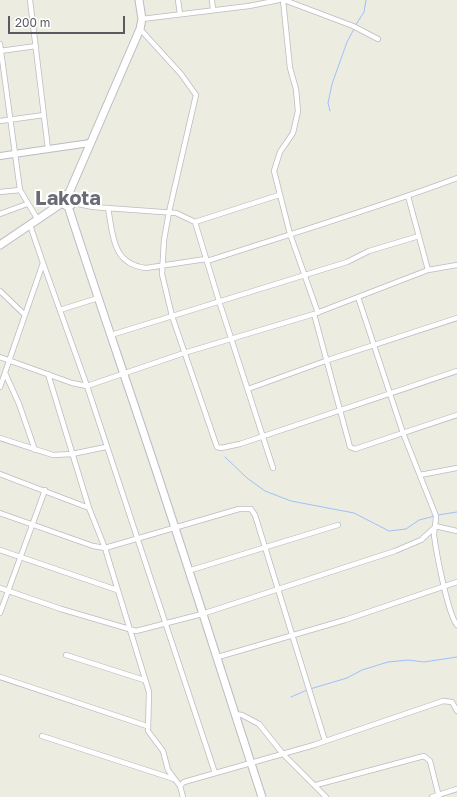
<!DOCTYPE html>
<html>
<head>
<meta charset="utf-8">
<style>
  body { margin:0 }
  #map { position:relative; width:457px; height:797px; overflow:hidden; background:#ecece0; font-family:"Golos Text",sans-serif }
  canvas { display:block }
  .scale { position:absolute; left:8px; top:16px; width:117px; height:18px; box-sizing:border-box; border:2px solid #595b61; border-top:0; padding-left:5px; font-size:12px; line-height:14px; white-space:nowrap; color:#595b61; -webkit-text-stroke:3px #fff; paint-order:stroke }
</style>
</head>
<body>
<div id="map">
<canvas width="457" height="797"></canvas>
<div class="scale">200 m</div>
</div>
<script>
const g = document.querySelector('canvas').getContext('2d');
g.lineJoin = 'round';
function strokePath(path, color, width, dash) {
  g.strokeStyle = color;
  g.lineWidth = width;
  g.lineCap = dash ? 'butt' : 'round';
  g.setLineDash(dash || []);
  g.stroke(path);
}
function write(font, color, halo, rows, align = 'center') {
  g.font = font + ' "Golos Text",sans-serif';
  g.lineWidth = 4;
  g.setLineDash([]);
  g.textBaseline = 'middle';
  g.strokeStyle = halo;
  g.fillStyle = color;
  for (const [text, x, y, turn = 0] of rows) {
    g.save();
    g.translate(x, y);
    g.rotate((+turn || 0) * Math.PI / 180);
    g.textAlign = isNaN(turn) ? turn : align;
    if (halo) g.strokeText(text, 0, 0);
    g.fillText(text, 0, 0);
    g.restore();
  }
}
strokePath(new Path2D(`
  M355,26L364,12L366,0
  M330,111L328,103L332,84L347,42L354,29
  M225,457L247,478L265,491L291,501L354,513L389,531L406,529L419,520L435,516
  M438,515L457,512
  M310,689L347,678L362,670L388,662L408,660L424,662L457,657
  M291,697L307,690`), '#9ebffe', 1);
const minor = new Path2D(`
  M30,0L48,149
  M178,0L180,14
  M212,0L213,10
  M283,0L290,68L296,89L298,111L293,133L280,152L274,171L290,234L318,313
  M284,0L353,26L378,39
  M142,19L249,6L279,0
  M140,29L181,74L196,95L169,212L164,240L162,274L172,316L217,447L221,448L240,444L457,371
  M0,44L20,190L38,220
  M0,51L36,46
  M0,121L44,115
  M0,192L20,190
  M408,196L428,270
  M73,203L93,207L176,213L195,222L219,301L273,468
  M108,208C113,235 112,264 146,268L206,259
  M0,214L27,204
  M195,222L279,195
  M207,261C290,234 374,209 457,178
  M43,263L87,386L215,773
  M0,291L25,315
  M358,297L403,433L436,516C436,523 434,529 434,535C436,551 448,615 457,625
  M60,310L98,298
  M314,314L350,447L355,449L457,415
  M111,335L347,262L369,251L419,236
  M0,357L72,383L87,386L184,353L314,314L428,270L457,265
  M5,373L19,404L35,450
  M48,374L89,508L105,548L149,692L148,731L163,751L168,770L180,786L183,797
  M0,387L43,263L30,225
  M248,389L328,360L457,318
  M0,438L53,455L72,454L106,447
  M0,474L89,508
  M420,475L457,468
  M0,513L93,546L105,548L239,509H251L255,515L325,741
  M435,526L457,531
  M0,550L117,590
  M188,571L338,525
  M0,588L61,609L136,631L202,614L395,551L421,540L434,528
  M0,613L45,490
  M66,655L144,680
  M218,657L345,620L457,582
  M0,677L147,726
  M235,714L242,715L259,724L283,754L326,797
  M42,736L174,779
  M316,785L424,756L430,761L439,797
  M180,786L184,782L314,745L443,701L452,702L457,711
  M432,797L457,789`);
const tertiary = new Path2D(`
  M0,156L90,143`);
const secondary = new Path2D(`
  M69,193L140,29L142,19L139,0
  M62 200a6 6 0 1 1 12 0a6 6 0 1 1-12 0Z
  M68,206C93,284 120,362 146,440C186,559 223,678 262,797
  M0,245L62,203`);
strokePath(minor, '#bbbcc2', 6);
strokePath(tertiary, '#bbbcc2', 8);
strokePath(secondary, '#bbbcc4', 9);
strokePath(minor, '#fff', 4.5);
strokePath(tertiary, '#fff', 6);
strokePath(secondary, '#fff', 7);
write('bold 20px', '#6a6c73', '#fff', [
  ["Lakota",68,199]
]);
</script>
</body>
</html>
